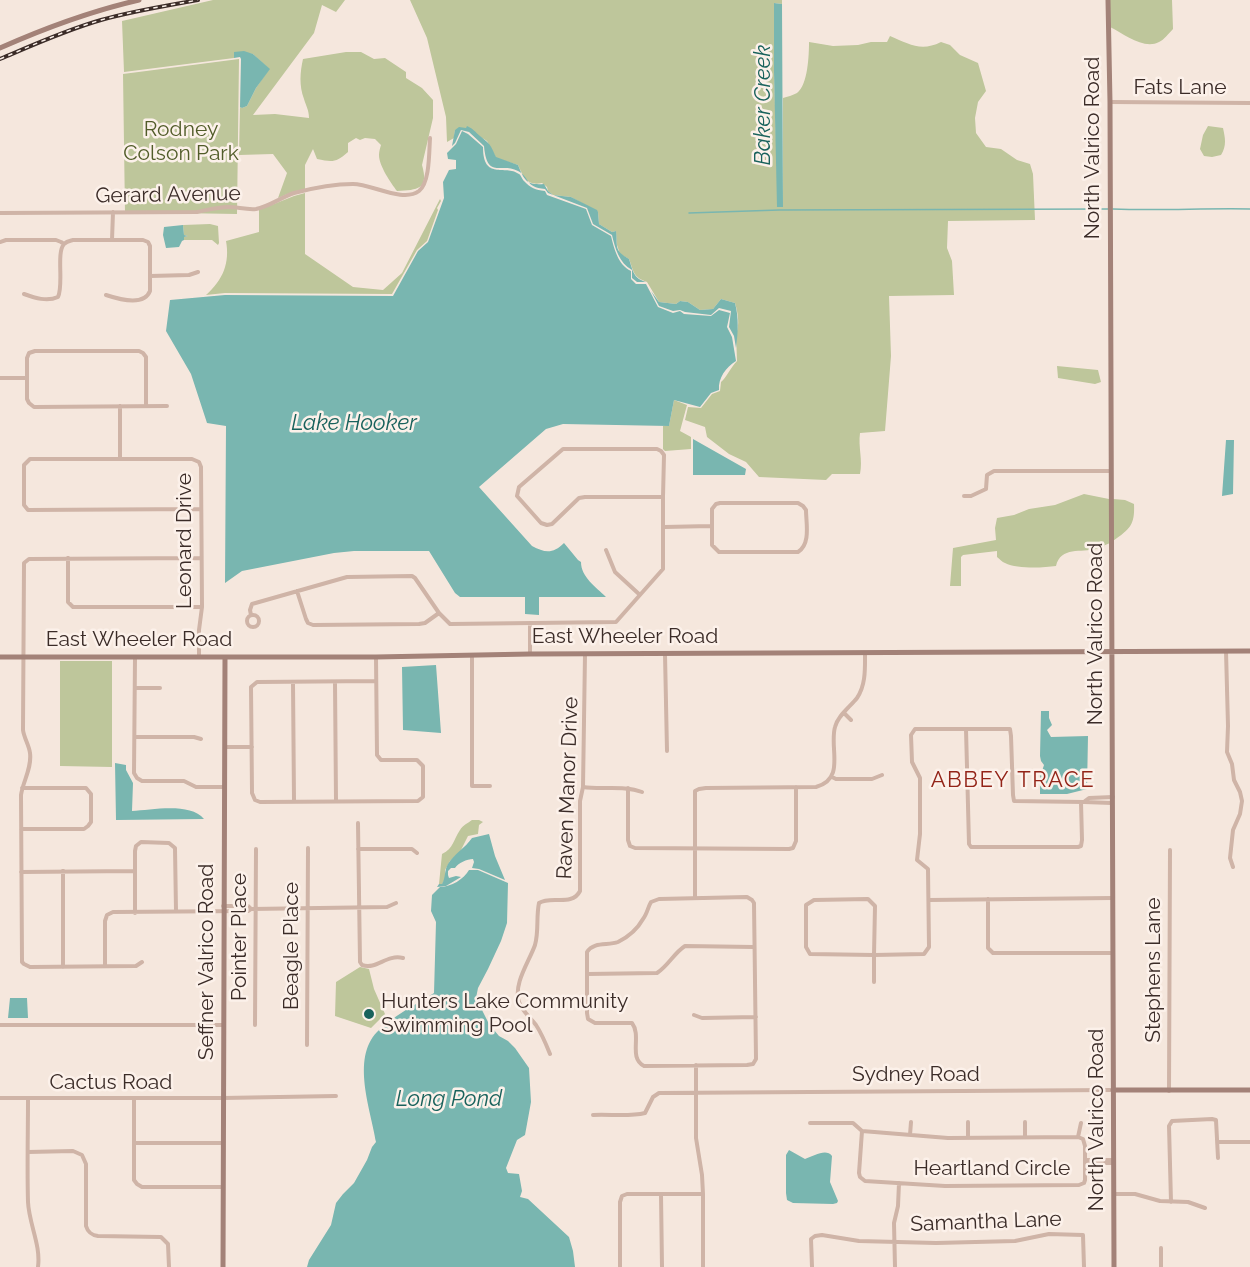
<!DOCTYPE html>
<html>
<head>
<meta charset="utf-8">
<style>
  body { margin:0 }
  canvas { display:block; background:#f5e7dd }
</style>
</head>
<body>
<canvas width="1250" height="1267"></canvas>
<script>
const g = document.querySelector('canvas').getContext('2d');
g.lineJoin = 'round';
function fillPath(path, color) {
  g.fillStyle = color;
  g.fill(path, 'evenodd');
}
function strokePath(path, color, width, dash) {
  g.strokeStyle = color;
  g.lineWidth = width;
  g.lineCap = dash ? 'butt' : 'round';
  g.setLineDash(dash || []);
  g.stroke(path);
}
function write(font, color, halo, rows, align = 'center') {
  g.font = font + ' Raleway,sans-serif';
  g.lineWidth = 5;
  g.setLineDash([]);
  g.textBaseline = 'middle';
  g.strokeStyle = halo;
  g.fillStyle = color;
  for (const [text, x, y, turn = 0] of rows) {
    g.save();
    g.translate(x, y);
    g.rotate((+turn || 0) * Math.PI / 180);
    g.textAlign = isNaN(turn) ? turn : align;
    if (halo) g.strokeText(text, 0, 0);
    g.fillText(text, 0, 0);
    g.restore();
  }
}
fillPath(new Path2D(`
  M213,0H345L336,12L322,5L314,33L253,115L275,114L309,118C309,110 306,106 304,99C299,86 300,72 303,59L346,52H361L374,59L385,58L406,72V78L422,88L433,100V118L422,165C429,189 418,190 397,191C391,183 379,166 379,155C379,152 380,148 381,145L375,139L365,138L360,140L356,138L348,143V152C336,163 332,162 317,159L313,149L305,165V189L292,192L278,198L287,173L273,154L239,155L240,107L242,108L247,106L256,88L269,69L253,54L234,52V58L124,72L122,21Z
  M410,0H782V4L774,3V72L778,207H783V98C787,97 793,95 797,93C808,85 809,55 809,42L833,46L858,45L871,42H887L890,36C909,44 921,52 941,42L950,45L960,55L978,63L986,91L978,102L975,118L976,133L986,147L1001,149L1017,160L1030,164L1033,174L1035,220L948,221L947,248L952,261L954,295L889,296L891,356L885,431L860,433C858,447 863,460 860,474H832L826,480L759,477L746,462L729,454L707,437L705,427L685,420L688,407L701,408L712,394L720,391L721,382C726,378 731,367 737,361L736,334C740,325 738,313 735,303L721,299L713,309L700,310L688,302L680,301L676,304L659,302L647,282C633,277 634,272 629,259L620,254L617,245L616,231L612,232L599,224L598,212L571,197L553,195L548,191L547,187L542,183C527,186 524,178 518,165L496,158L487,141L466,128L455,130L454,138L447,142L446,117L427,38Z
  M1110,0H1172L1173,29C1169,33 1164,40 1159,42C1144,50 1124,34 1110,27Z
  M239,59L237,214L176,213L125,214L123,74Z
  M1208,126L1223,128C1225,138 1227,145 1221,155L1212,157L1204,156L1200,149L1203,135Z
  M305,193V254L353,287L383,290L402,273L440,199L441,201L437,208L438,210L427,241L417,250L392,294L225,293L206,295C223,280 230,263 226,241L259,232V210L294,196Z
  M210,224L218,226L219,243L218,245L212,240H184V237L188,236L184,235L183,225Z
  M1057,366L1098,370L1101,382L1095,384L1058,378Z
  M674,400L687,405L680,431L691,437V449L665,451L663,449V426H669Z
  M1084,494L1109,499L1110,543C1105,545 1101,547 1096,549C1081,553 1061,546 1056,566C1042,568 1017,569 1005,563C1002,562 1000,559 997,557V551L963,555L961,557V586H950L953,548L996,540L995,528L997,518L1014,515L1029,509L1055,505Z
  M1113,499L1125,500L1134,504C1135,525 1130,529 1113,541Z
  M112,661V767L60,766V661Z
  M472,820H479L483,822L479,825L478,834L468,836L460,852L450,861L445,870V879L442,884H439L442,854C454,848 453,840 460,830C463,825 468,823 472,820Z
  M360,967L369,969L374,989L385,1014L371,1028L335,1016L336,982Z`), '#bec69b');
fillPath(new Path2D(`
  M774,3L782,4L783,207H777L774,72Z
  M244,51L253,54L270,69L256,88L247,106L242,108L240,107L241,59L240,57L234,58V52Z
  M467,126C474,129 475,132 480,136C491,145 490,144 496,157L518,165C525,182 527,185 544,184L548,191L553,195L571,197L597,210L598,212L599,224L612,232L616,231C618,246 613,250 629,259C633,271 633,278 646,282H637L632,278V270C619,263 615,248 612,235L593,224L587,208L548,193L545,189C524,187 531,178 518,171C501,162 487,180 484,146L469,132L461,130L455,143L452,146L455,130L459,127L466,128Z
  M462,131L468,134L483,147C483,181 505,164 519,174C521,175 522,179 524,181C531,188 535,190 545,191L547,195L586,209L592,225L611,236C614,248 618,265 631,271V279L636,284H646L658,307L673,313L680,311L684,314L711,316L719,310L730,313L727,327L732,337L736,361C726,367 718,378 719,390L711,393L700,407L674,400L669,426L563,424L546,429L479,487L532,546C545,553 553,554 564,543L578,560L581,562C581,577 596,587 606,597H539V615L525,614V597H460L455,593L429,551H354L334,553L242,571L225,583L226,426L207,423L191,374L166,331L170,300L225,295L393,296L418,251L428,242L444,198L443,182L449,170L456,169V160L448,159L447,153L456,144Z
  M183,225L184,235L188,236L184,237V240L182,241L179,247L166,248L163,235L164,227Z
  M651,291L659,302L676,304L680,301L688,302L700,310L713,309L721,299L735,303C739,318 738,333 736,348L734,336L729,327L731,311L719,308L711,315L685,312L680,310L673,311L659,306Z
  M693,439L746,469L745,475H693Z
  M1226,440H1234L1233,494L1222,496Z
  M436,665L441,733L403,730L402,667Z
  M1041,711H1049V718L1052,725L1047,730L1051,737L1088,736L1087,789L1067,794H1040V777L1044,765L1041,761L1040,756Z
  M115,763L126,765V770L133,783L132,811C152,810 190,802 204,819L116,820Z
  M489,834L495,856L505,880L479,869L472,868L474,862L473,859C467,859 458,863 455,868H451L448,871V875L449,878L456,876L461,877L446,886L437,887L439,884H442C446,877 444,871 448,864C454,854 465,848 472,838Z
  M469,870H478L508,883L507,923L501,941L488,969L478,988L476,998L489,1024L499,1036L508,1041L515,1048L529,1068L531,1102L525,1135L517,1140L506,1168L508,1173L519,1174L522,1191L520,1197L528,1199L569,1237L573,1251L575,1267H307L309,1260L331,1225L336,1203L343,1194L354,1183L367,1160L372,1147L376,1142C371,1110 351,1059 377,1032C391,1017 417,1004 434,993L436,922L431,911L432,895L440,887C451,887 464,879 469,870Z
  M10,998H27L28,1018H8Z
  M789,1150L805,1159C814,1156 826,1148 832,1156L830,1182L838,1201L837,1203L833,1204L793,1203L787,1200L786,1193V1155Z`), '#79b6b0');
strokePath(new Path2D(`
  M1113,209C1159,211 1204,208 1250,209
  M689,213L779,210L1108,209`), '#79b6b0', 1.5);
strokePath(new Path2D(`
  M1110,102L1250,103
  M0,213L197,212C207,210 218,207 228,207C237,207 247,210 256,209C268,207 282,197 294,193C313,188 333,184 353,184C372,184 403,203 419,191C430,182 429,152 430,138
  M112,240L113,212
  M0,242L6,240H56L61,242L64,244
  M150,276L189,275L198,272
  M24,294C35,298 47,302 58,297C64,284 56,253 64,244C67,241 69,241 73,240H143L148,242L150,246V291C144,307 118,299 106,295
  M0,378H26
  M146,406V357L143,353L139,351H35L29,353L27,358V399L29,403L34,407L167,406
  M563,449H657L661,451L664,455L663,497H585L579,498L552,524L547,525L541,523L517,496L519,487Z
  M120,459V406
  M964,496H971L986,489L987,475L994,471H1111
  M720,503H798L803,506L806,510C806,523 811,544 798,552H719L712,545V509L716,504Z
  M664,527L711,526
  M606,550L615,572L640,595
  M68,558V602L73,607H202
  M297,591L306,619L308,623L313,625L419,624L425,623L439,613
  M247 621a6 6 0 1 1 12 0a6 6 0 1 1-12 0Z
  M251,615L250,610L252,604L347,577L412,576L415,578L439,613L450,624L616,622L663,569V497
  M530,623V654
  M1226,651L1228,726L1227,752L1232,764L1234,780L1240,792L1242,801L1240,814L1233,830L1230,858L1233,867
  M665,654L667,751
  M472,655V786H490
  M135,657L134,773L137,778L142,781H184L196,787H224
  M199,657V630L202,607L201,467L199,462L192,459H30L24,465V505L28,510L201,509
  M376,657L377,755L381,760H417L423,766V797L418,801L260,802L255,800L252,793L251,687L257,682L376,681
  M293,682L294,802
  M335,682L336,801
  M135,688H160
  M844,713L851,720
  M966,729L969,844L971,847H1078L1081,846L1082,840L1081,802
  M135,737H194L201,739
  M225,747H252
  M832,777L836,779H872L882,775
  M583,787C602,790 624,785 642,792
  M628,788V840L630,846L635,848L789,849L793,848L796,841V787
  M1085,801L1089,798L1113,797
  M358,823L360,962L362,965C377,970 386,954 403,958
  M21,829H84L88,826L91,822V794L86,788H22
  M358,849H412L417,853
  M21,872L135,871
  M747,897L752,900L754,903L756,1059L753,1064L747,1065L644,1066C628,1058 642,1036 632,1023H595L588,1019L587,1013V952C594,941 608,946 618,942C628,937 638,928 643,919C647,914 648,907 651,902L659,899Z
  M695,898V791L699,789L706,788L816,787C846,779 829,748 835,727C838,715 850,707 857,698C866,685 865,668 865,653
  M868,899L875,906L874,955L810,954L806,947V905L814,900Z
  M988,899V948L993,953H1113
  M929,900L1113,898
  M223,906H248L251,909
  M135,913V851L136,846L141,842L169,843L175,848L176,911
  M142,962L136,966L30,967L24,964L22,962L21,795C23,781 32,768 30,753C29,745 24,738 23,730L24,563L29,559L201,558
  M105,966V921L107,915L113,912L248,911L251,909L387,907L396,903
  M63,967V871
  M587,974L657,973C668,966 674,953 685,946L754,947
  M874,982V955L924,954L929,947L928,869L917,860L920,834V778L912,762L911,735L915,729H1010L1011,736L1013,795L1014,801L1084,802L1112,803
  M694,1015L702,1018L756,1017
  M0,1025H223
  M255,1025L256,849
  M307,1045L308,848
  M550,1054C546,1044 542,1034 536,1025C530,1017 522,1011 519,1002C513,984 529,962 535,945C539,931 536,917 539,903C551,895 572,907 580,891V801L583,787L585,654
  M696,1065V1138L702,1175L703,1194V1267
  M1169,1091L1170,850
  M0,1098H223L336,1096
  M134,1098V1180L137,1184L142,1187H223
  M28,1099C28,1133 27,1168 28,1202C29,1224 41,1245 38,1267
  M593,1115C610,1114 629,1117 645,1113L653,1097L659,1093L1113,1090
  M810,1123H853L862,1131
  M862,1131L948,1138L1078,1137L1083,1139L1085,1146V1180L1084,1183L1079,1185L945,1186L865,1181L860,1177L859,1173Z
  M910,1135L911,1122
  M1025,1137V1122
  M1078,1137L1081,1123
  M968,1138V1122
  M1217,1142H1250
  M134,1143H223
  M28,1152L73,1151L82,1155L86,1164V1226C88,1233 92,1235 98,1236L161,1237L168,1244L169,1267
  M1085,1160H1113
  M1085,1163H1114
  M661,1194L662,1267
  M1114,1194H1135L1160,1201L1188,1202L1205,1208
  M1171,1202L1169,1126L1172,1121L1212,1119L1216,1120L1218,1158
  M620,1267V1202L622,1196L627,1194H703
  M812,1267L811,1239L815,1236L822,1235L859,1241L936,1243L1015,1241L1049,1234L1083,1235L1084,1267
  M895,1267L894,1223L898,1206L899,1183
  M1161,1267V1248`), '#cfb4a7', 4);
strokePath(new Path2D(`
  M1108,0L1110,102L1114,1267
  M0,48C45,28 91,11 139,0
  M0,657H376L530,654L1250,651
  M1113,1090H1250
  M223,1267L225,657`), '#a38278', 5);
const rail = new Path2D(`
  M0,59C33,45 66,30 101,20C133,11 165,6 198,0`);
strokePath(rail, '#3b2c28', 4);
strokePath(rail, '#fcf1ea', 1.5, [4.5]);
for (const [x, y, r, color] of [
  [369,1014,6,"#19625c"]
]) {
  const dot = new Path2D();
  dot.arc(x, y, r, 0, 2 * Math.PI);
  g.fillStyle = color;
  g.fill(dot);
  strokePath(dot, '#fcf1ea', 2);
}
write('21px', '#3b2c28', '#fcf1ea', [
  ["Fats Lane",1180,88],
  ["North Valrico Road",1093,148,-90],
  ["Gerard Avenue",168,195,-1],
  ["Leonard Drive",185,541,-90],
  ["North Valrico Road",1096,634,-90],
  ["East Wheeler Road",625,637],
  ["East Wheeler Road",139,640],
  ["Raven Manor Drive",568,788,-88],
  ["Pointer Place",240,937,-90],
  ["Beagle Place",292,946,-90],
  ["Seffner Valrico Road",207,962,-90],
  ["Stephens Lane",1154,970,-90],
  ["Sydney Road",916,1075],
  ["Cactus Road",111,1083],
  ["North Valrico Road",1097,1120,-90],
  ["Heartland Circle",992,1169],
  ["Samantha Lane",986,1222,-2]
]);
write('21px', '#515c29', '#fcf1ea', [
  ["Rodney",181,130],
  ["Colson Park",181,154]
]);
write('21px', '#3b2c28', '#fcf1ea', [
  ["Hunters Lake Community",381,1002],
  ["Swimming Pool",381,1026]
], 'left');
write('italic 22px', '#19625c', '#fcf1ea', [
  ["Baker Creek",763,105,-90],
  ["Lake Hooker",354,423],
  ["Long Pond",449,1099]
]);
g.letterSpacing = '1.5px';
write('22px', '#932418', '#fcf1ea', [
  ["ABBEY TRACE",1013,780]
]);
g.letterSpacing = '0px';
</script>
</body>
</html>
